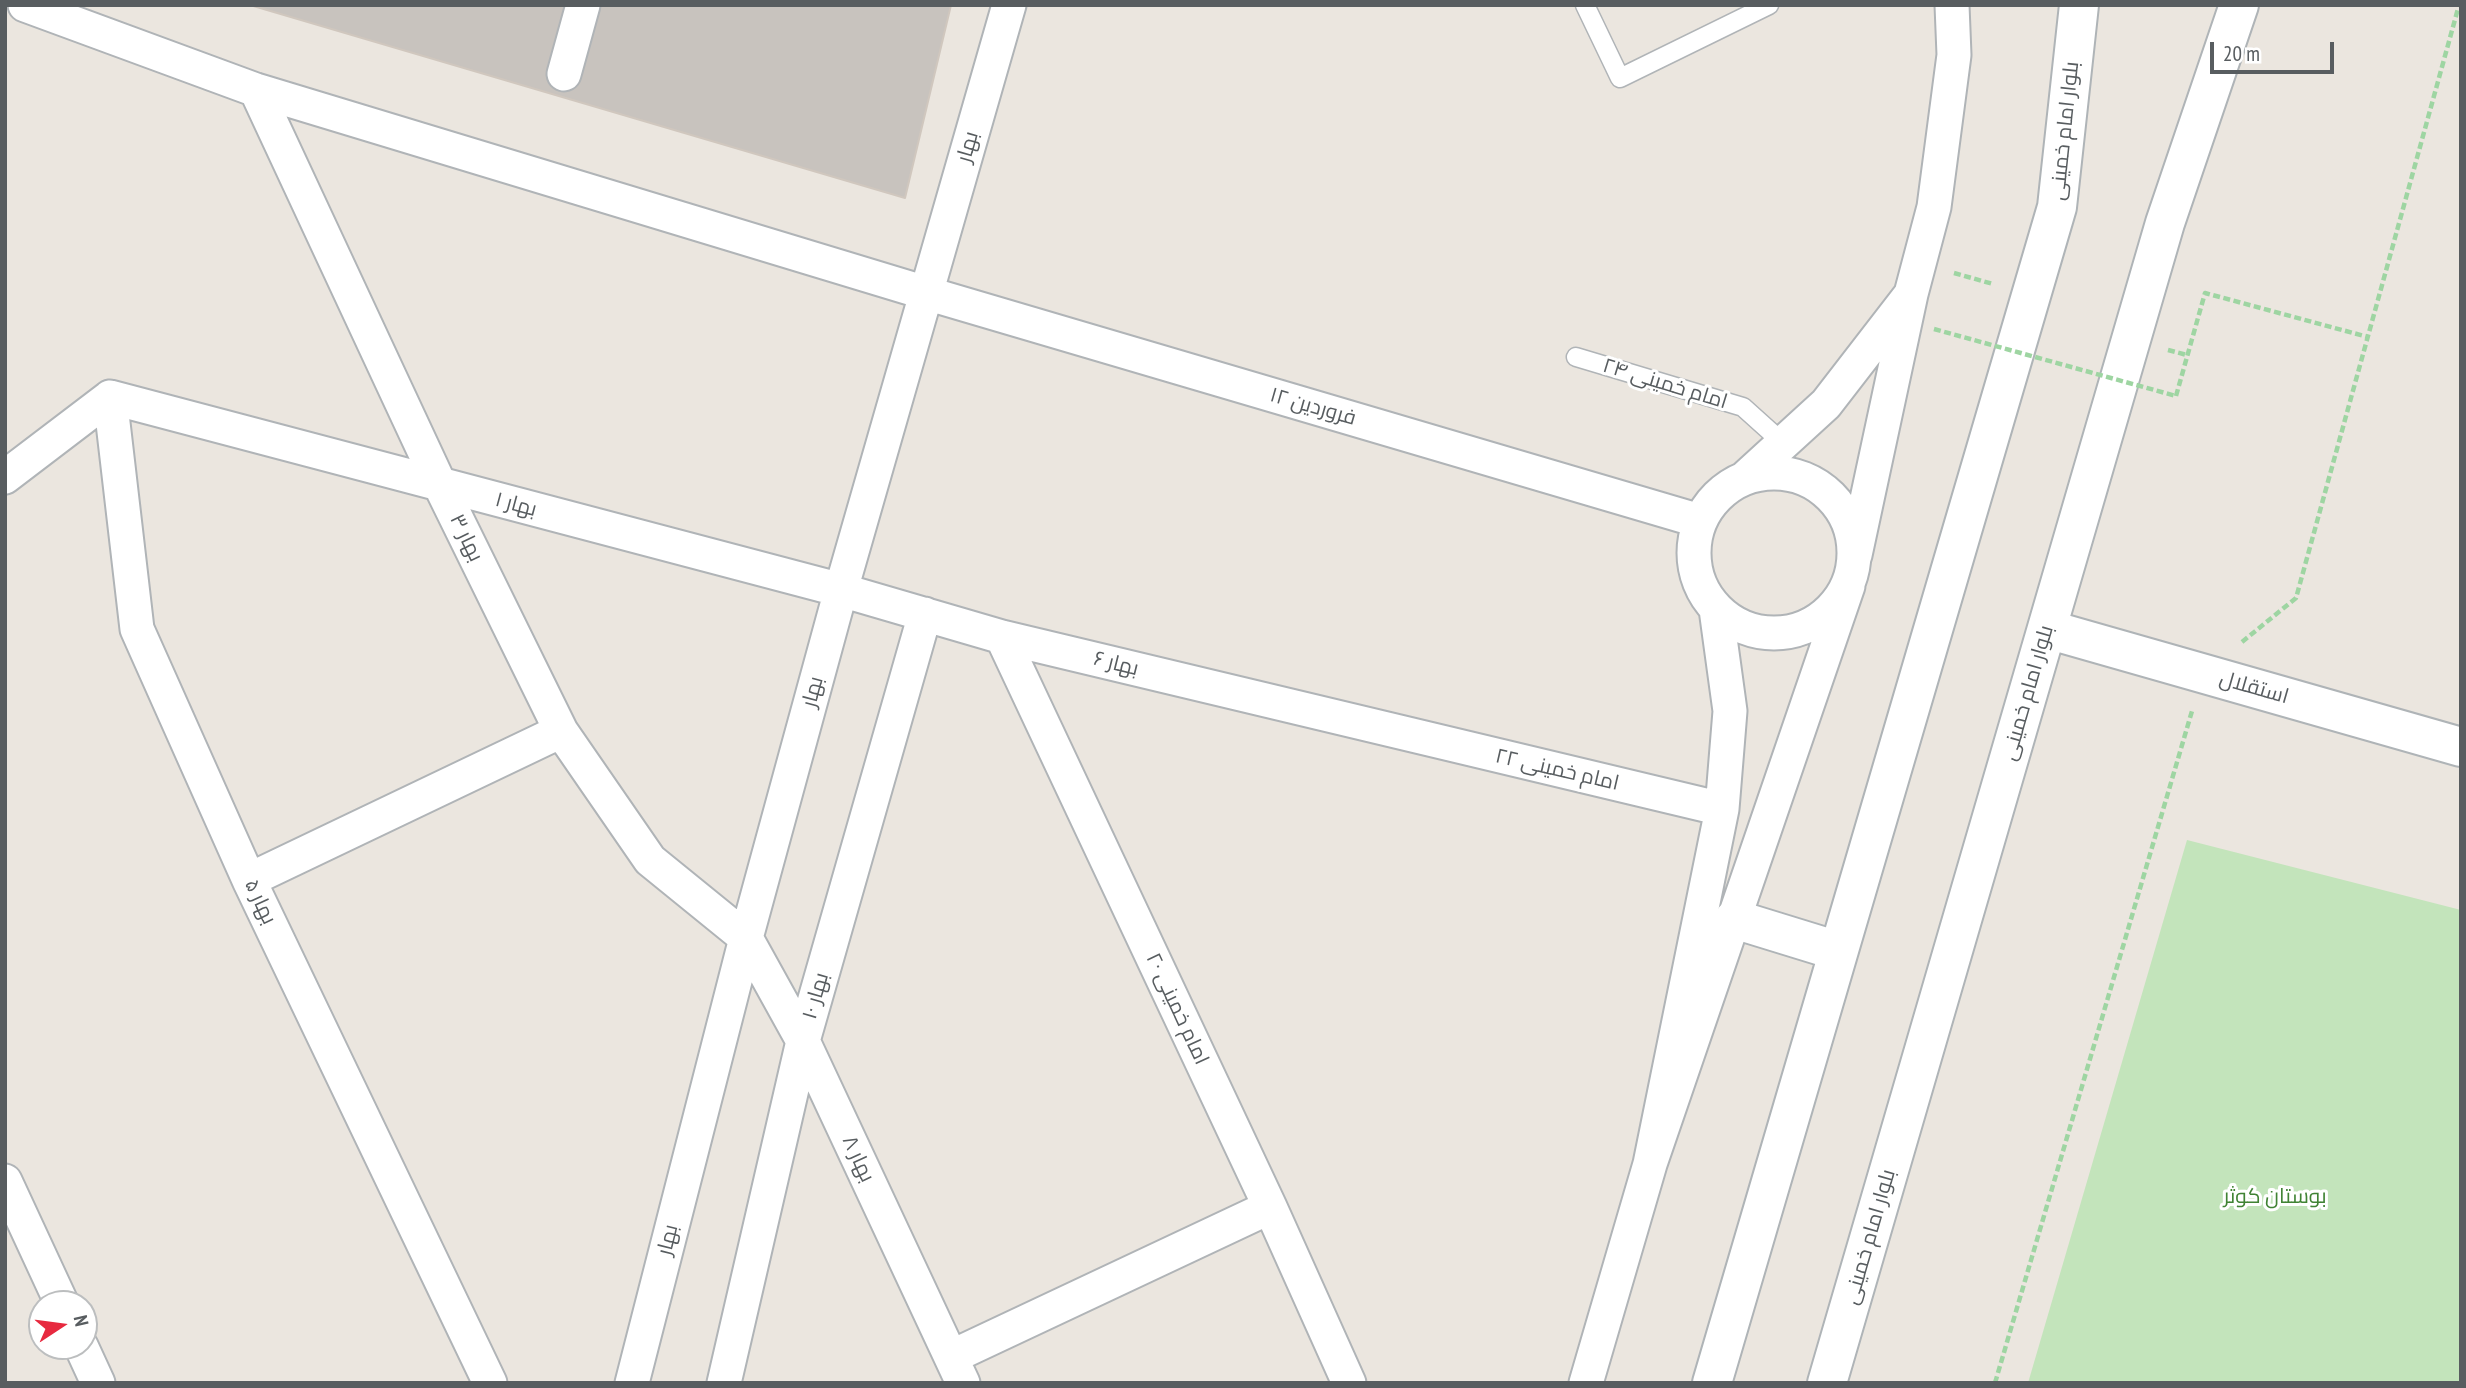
<!DOCTYPE html>
<html>
<head>
<meta charset="utf-8">
<style>
  body { margin:0 }
  #map { position:relative; width:2466px; height:1388px; overflow:hidden; background:#ebe6df; font-family:"PT Sans Narrow",sans-serif }
  canvas { display:block }
  .frame { position:absolute; inset:0; border:7px solid #585d60; pointer-events:none }
  .north { position:absolute; left:28px; top:1290px; width:70px; height:70px; box-sizing:border-box; background:#fff; border:2px solid #bcbebf; border-radius:50%; rotate:77deg; font-size:19px; font-weight:700; line-height:28px; text-align:center; color:#585d60 }
  .north::after { content:''; display:block; margin:auto; width:24px; height:32px; background:#e7293f; clip-path:polygon(50% 0,100% 100%,50% 72%,0 100%) }
  .scale { position:absolute; left:2210px; top:42px; width:124px; height:32px; box-sizing:border-box; border:4px solid #585d60; border-top:0; padding-left:9px; font-size:21px; line-height:24px; white-space:nowrap; color:#585d60; -webkit-text-stroke:5px #fff; paint-order:stroke }
</style>
</head>
<body>
<div id="map">
<canvas width="2466" height="1388"></canvas>
<div class="frame"></div>
<div class="north">N</div>
<div class="scale">20 m</div>
</div>
<script>
const g = document.querySelector('canvas').getContext('2d');
g.lineJoin = 'round';
function fillPath(path, color) {
  g.fillStyle = color;
  g.fill(path, 'evenodd');
}
function strokePath(path, color, width, dash) {
  g.strokeStyle = color;
  g.lineWidth = width;
  g.lineCap = dash ? 'butt' : 'round';
  g.setLineDash(dash || []);
  g.stroke(path);
}
function write(font, color, halo, rows, align = 'center') {
  g.font = font + ' "PT Sans Narrow",Cairo,sans-serif';
  g.lineWidth = 6;
  g.setLineDash([]);
  g.textBaseline = 'middle';
  g.strokeStyle = halo;
  g.fillStyle = color;
  for (const [text, x, y, turn = 0] of rows) {
    g.save();
    g.translate(x, y);
    g.rotate((+turn || 0) * Math.PI / 180);
    g.textAlign = isNaN(turn) ? turn : align;
    if (halo) g.strokeText(text, 0, 0);
    g.fillText(text, 0, 0);
    g.restore();
  }
}
fillPath(new Path2D(`
  M2187,840L2461,910V1383H2028Z`), '#c3e4bb');
const building = new Path2D(`
  M250,5H951L905,198Z`);
fillPath(building, '#c8c3be');
strokePath(building, '#d0c7be', 2);
const service = new Path2D(`
  M1585,5L1620,78L1769,5
  M1576,357L1743,407L1783,443`);
const minor = new Path2D(`
  M25,5L256,90L926,293L1700,521
  M564,74L583,5
  M256,90L440,485L561,731L650,860L746,938L803,1041L963,1383
  M1911,294L1934,207L1954,55L1952,5
  M110,397L841,590L1002,637L1722,809
  M110,397L137,629L249,880L490,1383
  M1694 553a80 80 0 1 1 160 0a80 80 0 1 1-160 0Z
  M5,477L110,397
  M1745,478L1826,404L1911,294L1855,555
  M1716,609L1730,711L1722,809L1650,1164L1848,586
  M1002,637L1270,1207L1349,1383
  M249,880L561,731
  M5,1181L62,1304
  M81,1346L98,1383
  M951,1357L1270,1207
  M632,1383L746,938L841,590L1009,5
  M724,1383L803,1041L925,614
  M1586,1383L1650,1164`);
const secondary = new Path2D(`
  M2047,629L2461,747
  M1734,919L1838,951
  M1712,1383L2057,207L2079,5
  M1827,1383L2165,223L2239,5`);
strokePath(service, '#b0b4b7', 21);
strokePath(minor, '#b0b4b7', 37);
strokePath(secondary, '#afb4b7', 42);
strokePath(new Path2D(`
  M1954,273L1993,284
  M2168,350L2187,355
  M2176,396L2205,293L2368,337
  M2242,642L2296,598L2459,5
  M1995,1383L2192,711`), '#9ed5a2', 4.5, [7, 3.5]);
strokePath(service, '#fff', 18);
strokePath(minor, '#fff', 33);
strokePath(secondary, '#fff', 38);
strokePath(new Path2D(`
  M1934,329L2176,396`), '#9ed5a2', 4.5, [7, 3.5]);
write('21px', '#585d60', '#fff', [
  ["بلوار امام خمینی",2065,131,-84],
  ["بهار",968,147,-74],
  ["امام خمینی ۲۴",1665,384,17],
  ["۱۲ فروردین",1313,407,16],
  ["بهار ۱",516,505,15],
  ["بهار ۳",466,538,64],
  ["بهار ۶",1116,664,14],
  ["استقلال",2254,688,16],
  ["بهار",813,692,-75],
  ["بلوار امام خمینی",2028,693,-74],
  ["امام خمینی ۲۲",1557,770,13],
  ["بهار ۵",260,902,65],
  ["بهار ۱۰",816,996,-74],
  ["امام خمینی ۲۰",1177,1009,65],
  ["بهار ۸",858,1159,65],
  ["بلوار امام خمینی",1870,1237,-74],
  ["بهار",668,1240,-76]
]);
write('21px', '#408334', '#fff', [
  ["بوستان کوثر",2275,1197]
]);
</script>
</body>
</html>
